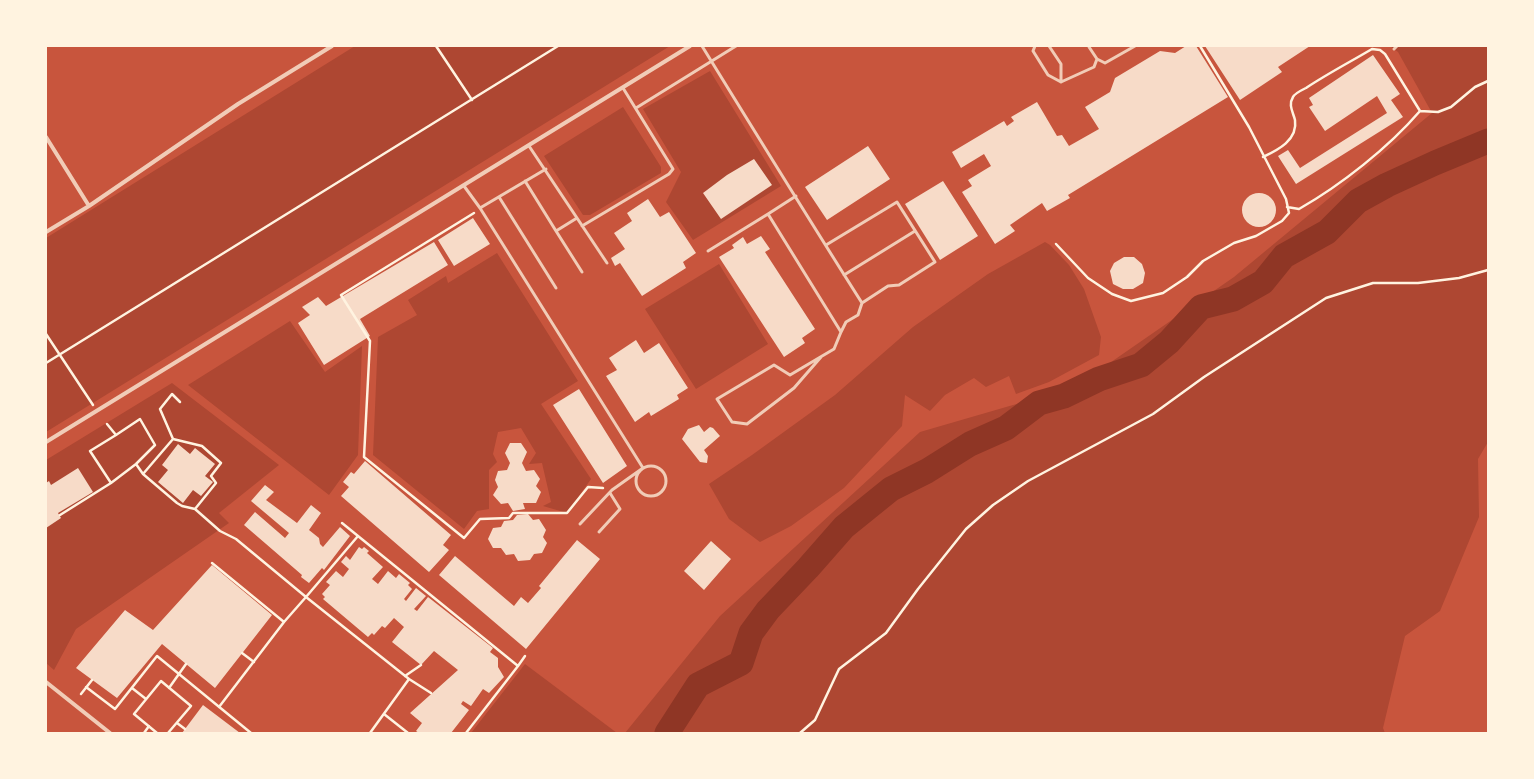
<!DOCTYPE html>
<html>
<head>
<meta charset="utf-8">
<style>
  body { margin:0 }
  #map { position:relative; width:1534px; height:779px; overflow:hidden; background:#c8553d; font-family:"DM Sans",sans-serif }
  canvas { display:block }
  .frame { position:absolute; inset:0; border:47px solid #fff3e0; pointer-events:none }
</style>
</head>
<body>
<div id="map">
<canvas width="1534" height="779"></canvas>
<div class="frame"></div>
</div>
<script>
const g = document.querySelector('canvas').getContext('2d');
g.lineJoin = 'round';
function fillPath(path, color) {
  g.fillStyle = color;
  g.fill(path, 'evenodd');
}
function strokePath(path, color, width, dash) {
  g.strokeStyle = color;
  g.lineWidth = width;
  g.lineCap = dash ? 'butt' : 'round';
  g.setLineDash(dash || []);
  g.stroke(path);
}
fillPath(new Path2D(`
  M355,46H670L46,432V238Z
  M1390,46H1488V442L1478,459L1479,517L1440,611L1405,636L1383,728L1385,733H625L720,616L920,432L1075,387L1234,277L1432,113L1398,52Z
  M710,71L781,186L693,240L666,202L681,172L643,109Z
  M623,107L661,167V173L590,215H583L544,156Z
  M1045,242L1050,245L1069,265L1084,289L1101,337L1099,355L1049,382L1016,394L1009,376L986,387L974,378L945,395L930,411L905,395L902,426L844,488L791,526L760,542L729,519L709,484L752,455L835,395L913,327L988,274Z
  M497,253L578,381L541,404L591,479L567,513L543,506L551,502L542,463L529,464L536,453L521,428L498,432L493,454L497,462L489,470V509L477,511L464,529L373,455L378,337L417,315L408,300L446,276L448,283Z
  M719,264L768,344L696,389L645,309Z
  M290,321L325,372L362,346L358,455L329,495L188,385Z
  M172,383L279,465L219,513L229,523L76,629L54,670L46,663V460Z
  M525,664L617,733H471Z`), '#ae4732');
strokePath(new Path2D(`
  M667,733L698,685L741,663L751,633L768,610L808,568L844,527L891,489L927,471L970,444L1006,428L1039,403L1064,396L1099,379L1141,365L1169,342L1201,307L1233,299L1263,282L1284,256L1327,232L1358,201L1387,185L1435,163L1488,141`), '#8f3625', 25);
fillPath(new Path2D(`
  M1186,46H1196L1228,97L1068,195L1070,198L1047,211L1042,203L1010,225L1015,231L995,244L962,192L972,186L968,180L991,166L984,154L961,168L952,152L1004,121L1007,126L1014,121L1011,117L1037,102L1057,136L1062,135L1069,146L1099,129L1085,107L1110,92L1115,78L1160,51L1175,53Z
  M1205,46H1310L1278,67L1282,72L1240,100Z
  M1373,55L1400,94L1391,100L1403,117L1296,184L1278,156L1288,150L1300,168L1387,113L1377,96L1325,131L1309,107L1313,105L1309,98Z
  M868,146L890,179L827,220L805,187Z
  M754,159L772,185L721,219L703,193L727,175Z
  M943,181L978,236L940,260L905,204Z
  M1242 210a17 17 0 1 1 34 0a17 17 0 1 1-34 0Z
  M648,199L660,217L669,212L696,253L683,262L686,268L642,296L620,263L615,266L611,258L625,249L614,233L632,221L627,213Z
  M473,218L490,244L454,266L438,240Z
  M761,236L770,249L765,252L815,329L802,338L805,343L784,357L719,257L734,248L732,245L743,237L747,244Z
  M434,242L448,265L360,319L370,336L324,365L298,323L310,315L302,307L318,297L326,306Z
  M1124,257H1134L1142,264L1145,273L1143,283L1133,289H1123L1113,284L1110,271L1114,263Z
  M636,340L644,353L659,343L688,388L677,395L679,399L651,416L649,412L635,422L606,376L617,370L609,358Z
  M579,389L627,466L603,483L553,405Z
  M699,425L704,432L710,427L713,428L720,436L704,450L708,456L707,463L700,462L682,439L688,429Z
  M510,443H521L527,452L522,463L526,471L534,470L540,479L536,486L541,492L536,503H523L525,509L513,511L508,503L501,504L493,495L498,487L495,480L498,471L507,470L510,463L505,453Z
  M178,444L190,454L195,448L215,464L205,476L213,482L201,496L193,490L183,503L158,482L168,470L162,465Z
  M365,461L451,535L443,545L449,550L429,572L341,496L349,487L343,482L351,472L354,474Z
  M78,468L93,492L58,513L61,518L46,528V483L49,481L51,485Z
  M265,485L274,492L266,500L297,523L311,505L321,513L309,530L319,538L320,544L323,547L340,527L350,536L324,570L322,568L309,583L301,577L302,575L244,525L255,512L285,538L289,533L251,501Z
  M528,514L533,520L539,519L546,530L543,537L547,543L542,553L534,554L530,560L518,561L514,554L506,555L501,548H493L488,539L493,528L501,527L504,521L513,520L517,515Z
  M577,540L600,559L526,649L439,575L455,556L514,606L521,597L528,603L541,588L539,586Z
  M711,541L731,559L704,590L684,571Z
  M359,547L362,549L364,547L369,551L367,553L383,567L372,579L378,584L388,571L396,578L399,574L410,583L408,585L412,589L404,599L406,601L416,588L426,596L414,609L417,611L428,597L493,648L490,652L498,658V667L504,677L489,693L483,689L471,706L463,701L461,704L469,710L451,733H419L416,731L422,723L410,713L458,670L434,651L421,665L392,642L404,627L394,618L385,628L382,626L374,635L372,633L368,637L323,599L325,597L322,594L330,585L326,582L336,571L343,577L349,569L341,562L346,556L350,560Z
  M212,565L272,615L215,688L162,644L117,698L76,668L125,610L153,630Z
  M203,705L240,733H182Z`), '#f7dbc8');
strokePath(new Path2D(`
  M436,46L472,100
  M1263,157C1278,150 1298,140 1295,120C1293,112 1288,105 1293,97C1295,93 1302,90 1306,88C1327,74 1350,62 1372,49L1380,50L1385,54L1420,111
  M1287,207L1299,209C1341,185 1388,148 1420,111L1438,112L1451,107L1475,87L1488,81
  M474,213L341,295L370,341L364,457L464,538L480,519L509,518L513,513H567L588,487L603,488
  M1056,244L1088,278L1112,294L1131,301L1163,293L1187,277L1203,261L1234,243L1256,236L1282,221L1289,213L1286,199L1249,127L1200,46
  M46,334L93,405
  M46,363L558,46
  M173,439L202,446L221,463L211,476L216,483L195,509
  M136,464L143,474L177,503L182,506L195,509L220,531L236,539L306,597L358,536L342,523
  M143,474L173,439L160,409L172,394L180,402
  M111,483L136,464L155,445L140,419L116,435
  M60,515L111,483L90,451L116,435L107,424
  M358,536L518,666L525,656
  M212,563L284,622
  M242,653L254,662
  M405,676L421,665
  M409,679L431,693
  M86,687L115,709L157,656L251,733
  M132,688L146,699
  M169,688L186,664
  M81,694L92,680
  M219,707L284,622L306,597L409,679L370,733
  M384,714L408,733
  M177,723L185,729
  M144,733L149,726
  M157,733L134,714L161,681L191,706L168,733
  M466,733L518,666
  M800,733L815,720L839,669L886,633L918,589L966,529L993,505L1028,481L1153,414L1204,377L1326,298L1373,283H1418L1459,278L1488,270`), '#fff3e0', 2.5);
strokePath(new Path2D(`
  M702,46C755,132 808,218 862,303L888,286L899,285L935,262L897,202L826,245
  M1035,46L1033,51L1048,75L1061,82
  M1049,46L1061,64V82
  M1394,49L1397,46
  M1097,59L1105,63L1135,46
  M1061,82L1094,67L1097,59L1089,47
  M636,108L736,46
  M529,146L607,263
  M525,181L556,231L577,218
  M464,186L480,208L643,468L612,490L580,524
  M499,197L556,288
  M480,208L546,169
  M768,214L796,196
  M582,226L669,174L673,169L623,88
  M556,231L582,272
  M708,251L768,214L841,332L834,349L790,375L774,365L717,399L732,422L747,424L794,388L821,357
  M844,275L915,231
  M841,332L846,322L858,315L862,303
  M636 481a15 15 0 1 1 30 0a15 15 0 1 1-30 0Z
  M599,532L620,509L610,493`), '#f1ccb7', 3);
strokePath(new Path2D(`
  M46,137L89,206
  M46,232L89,206L238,104L332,46
  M46,442L690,46
  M46,682L110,733`), '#f1ccb7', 4);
</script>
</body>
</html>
